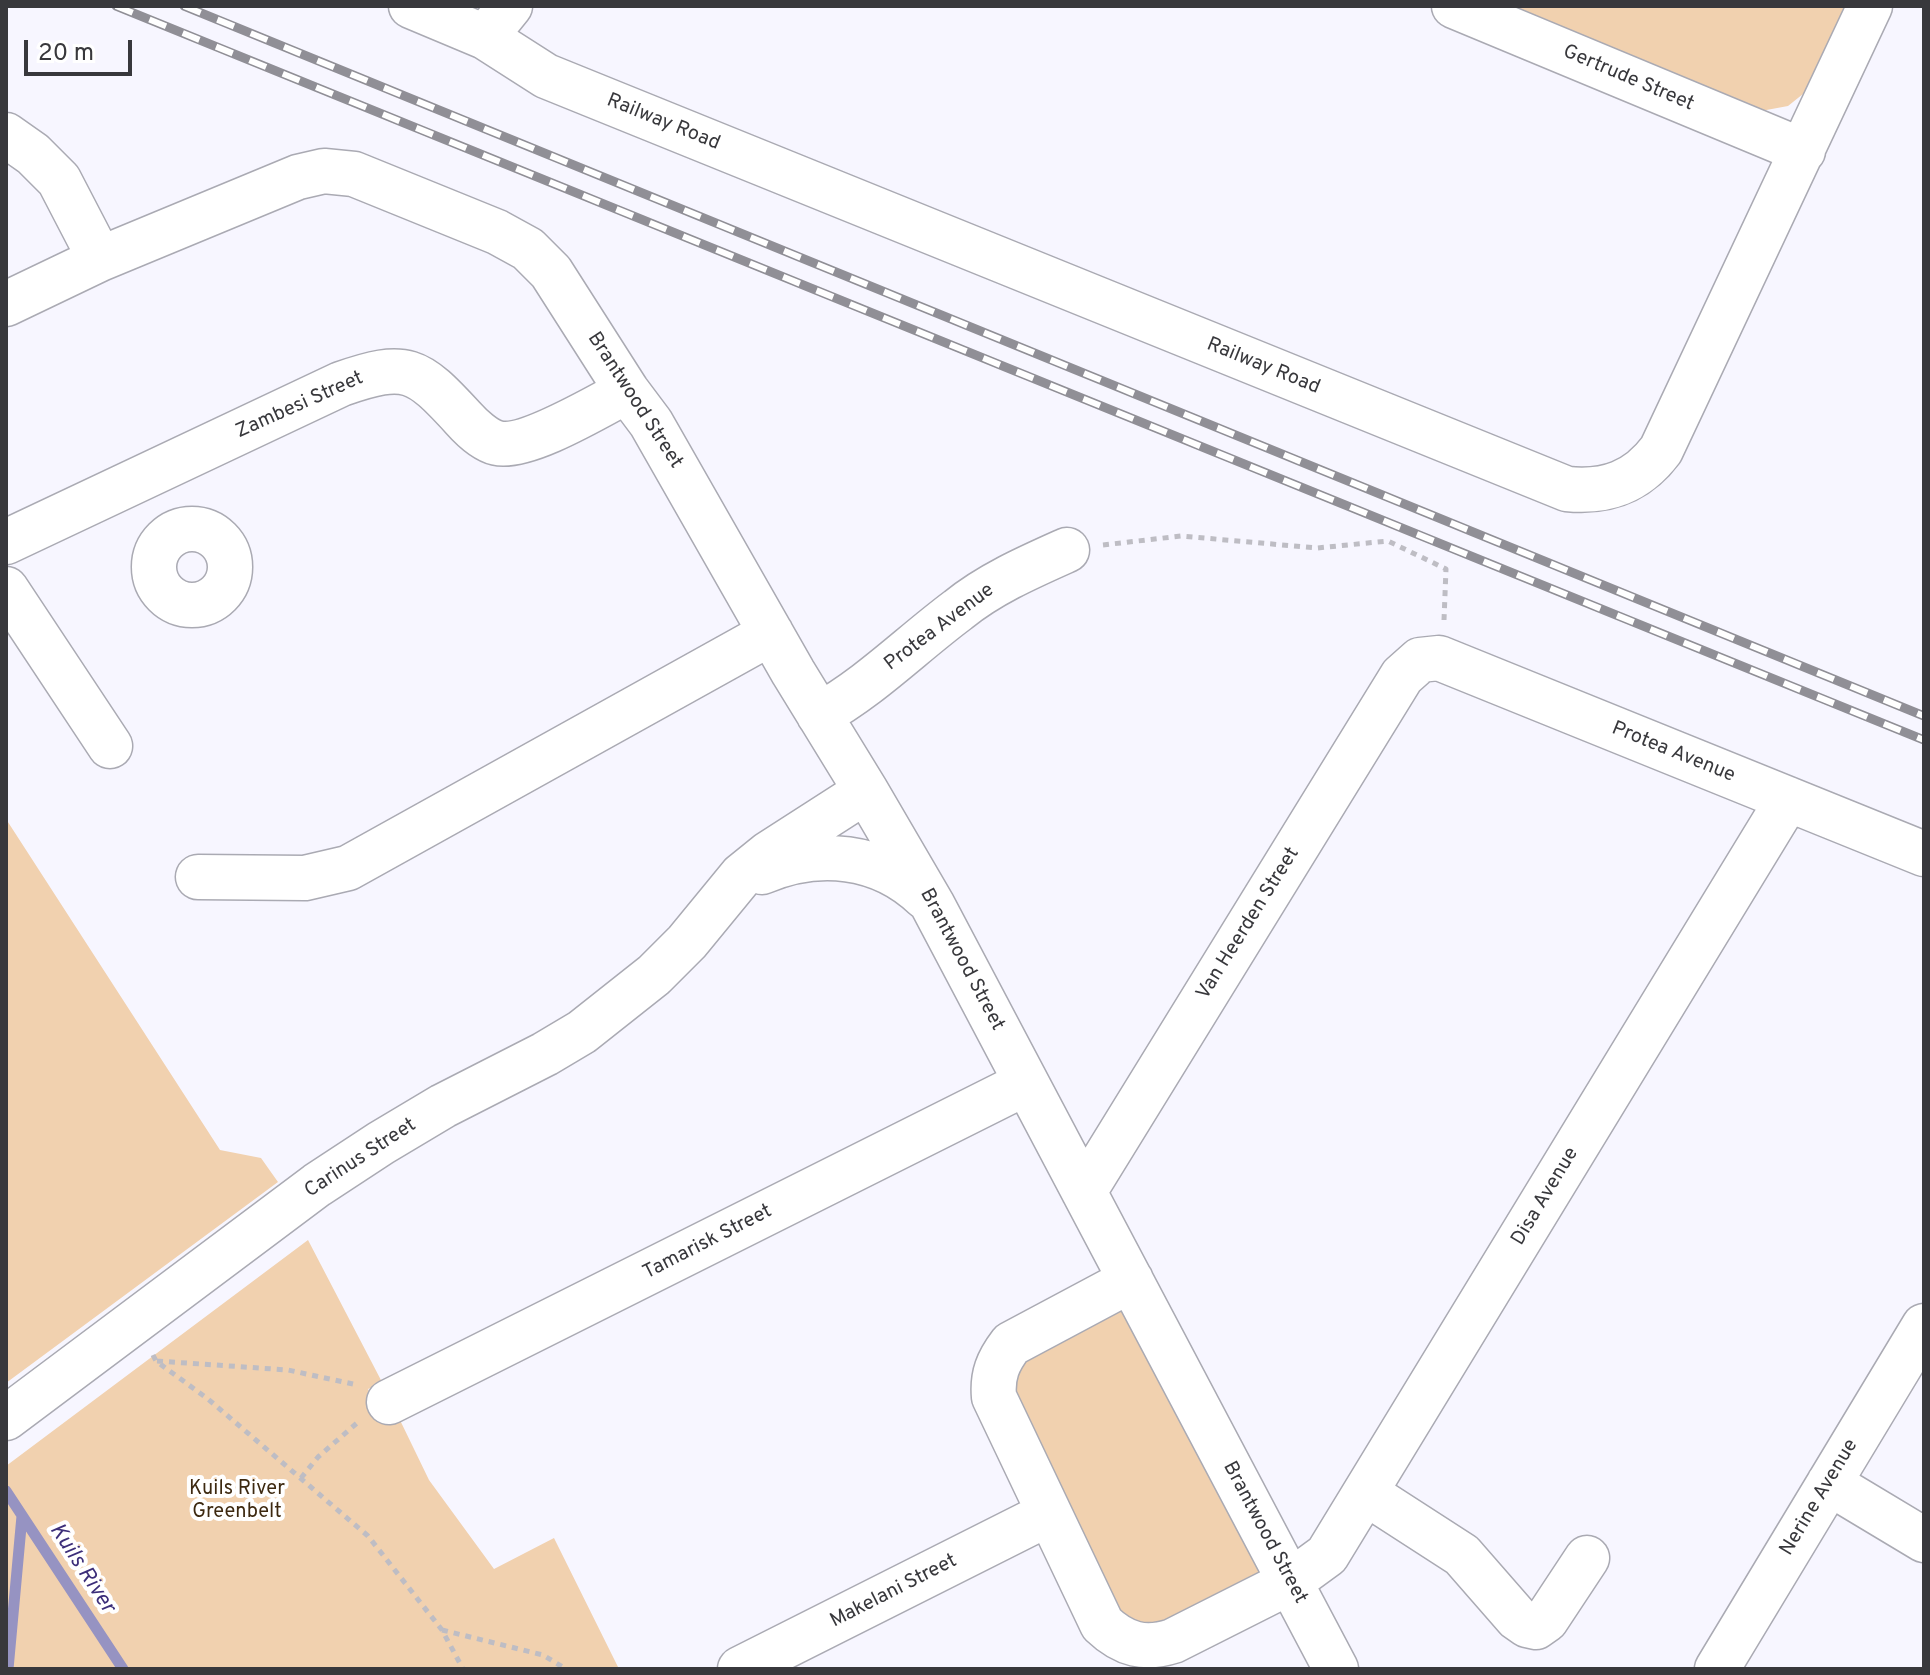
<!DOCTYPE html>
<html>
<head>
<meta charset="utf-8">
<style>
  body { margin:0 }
  #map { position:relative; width:1930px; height:1675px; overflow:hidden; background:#f7f6ff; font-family:Overpass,sans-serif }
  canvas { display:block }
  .frame { position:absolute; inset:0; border:8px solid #38383c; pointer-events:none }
  .scale { position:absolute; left:24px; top:40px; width:108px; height:36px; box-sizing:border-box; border:4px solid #38383c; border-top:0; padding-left:10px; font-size:24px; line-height:28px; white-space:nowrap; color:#38383c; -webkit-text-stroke:6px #fff; paint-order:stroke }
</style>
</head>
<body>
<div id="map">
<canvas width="1930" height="1675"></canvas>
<div class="frame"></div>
<div class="scale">20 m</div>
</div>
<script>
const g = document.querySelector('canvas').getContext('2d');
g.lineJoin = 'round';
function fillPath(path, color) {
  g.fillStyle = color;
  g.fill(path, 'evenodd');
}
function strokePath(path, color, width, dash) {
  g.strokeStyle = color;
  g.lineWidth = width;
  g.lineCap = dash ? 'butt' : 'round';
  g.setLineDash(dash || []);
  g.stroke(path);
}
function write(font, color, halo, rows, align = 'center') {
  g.font = font + ' Overpass,sans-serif';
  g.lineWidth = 8;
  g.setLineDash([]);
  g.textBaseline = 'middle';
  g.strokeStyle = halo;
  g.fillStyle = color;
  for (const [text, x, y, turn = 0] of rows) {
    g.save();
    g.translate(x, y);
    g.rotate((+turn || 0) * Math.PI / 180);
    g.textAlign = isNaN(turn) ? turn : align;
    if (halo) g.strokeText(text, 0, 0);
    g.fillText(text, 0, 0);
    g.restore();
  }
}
fillPath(new Path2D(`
  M1498,6H1848L1808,90L1788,106L1761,111Z
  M6,819L220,1150L261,1158L278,1182L6,1383Z
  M308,1240L383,1384L368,1389L384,1423L398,1416L429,1480L494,1569L554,1538L619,1669H6V1466Z
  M1115,1310L1123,1311L1261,1572L1153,1629L1116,1614L1015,1407L1017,1365Z`), '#f1d1af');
strokePath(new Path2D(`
  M6,1491L123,1669
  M8,1669L22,1516`), '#9693c2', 11);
const minor = new Path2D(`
  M411,6L485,37L546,76L1567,489C1607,493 1637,482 1661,450L1870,6
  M1454,6L1803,151
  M485,37L510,6
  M6,135L33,154L59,180L100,259
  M6,304L100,259L298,177L324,171L354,174L497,232L528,249L551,272L627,391L651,423L793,672L866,791L932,904L1336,1669
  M154 567a38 38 0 1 1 76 0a38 38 0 1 1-76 0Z
  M6,542L341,384C407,361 417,368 463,418C471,427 485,440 497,443C526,450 600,405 627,391
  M6,589L110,746
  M819,715C870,687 911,645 958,610C990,584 1029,567 1067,550
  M762,872C818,848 880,854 925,897
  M198,877L305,878L348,868L771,633
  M1084,1192L1402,676L1420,660L1439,658L1924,854
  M1131,1280L1011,1344C998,1361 992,1375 994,1397L1102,1624C1124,1645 1145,1650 1173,1641L1290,1582L1327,1555L1788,799
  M389,1402L1026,1083
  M6,1418L317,1185L381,1143L443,1106L545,1054L582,1032L654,975L687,942L742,875L768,854L866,791
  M1829,1483L1924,1540
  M1366,1493L1462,1555L1517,1618L1527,1625L1536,1627L1546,1620L1587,1558
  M740,1669L1048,1514
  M1717,1669L1924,1326`);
strokePath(minor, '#aaaab3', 47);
strokePath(new Path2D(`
  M1103,545L1181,536L1317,548L1388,541L1446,569L1444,620
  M153,1355L156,1361L208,1399L368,1536L442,1630L463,1669
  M157,1361L288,1370L353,1384
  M301,1478L318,1457L357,1423
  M442,1630L543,1655L566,1669`), '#bebdc4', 5, [6, 6]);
strokePath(minor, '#fff', 44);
const rail = new Path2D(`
  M116,6L1924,740
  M184,6L1924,716`);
strokePath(rail, '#908f96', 9);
strokePath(rail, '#fff', 6, [18]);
write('20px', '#38383c', '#fff', [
  ["Gertrude Street",1628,79,23],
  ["Railway Road",663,123,22],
  ["Railway Road",1263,367,22],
  ["Brantwood Street",634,401,57],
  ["Zambesi Street",300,406,-24],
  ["Protea Avenue",940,628,-37],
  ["Protea Avenue",1673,753,22],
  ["Van Heerden Street",1249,924,-58],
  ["Brantwood Street",961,960,62],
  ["Carinus Street",361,1159,-33],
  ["Disa Avenue",1546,1197,-59],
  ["Tamarisk Street",708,1243,-27],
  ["Nerine Avenue",1820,1498,-59],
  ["Brantwood Street",1264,1533,62],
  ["Makelani Street",894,1592,-27]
]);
write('20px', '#3d2910', '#fff', [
  ["Kuils River",237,1490],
  ["Greenbelt",237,1513]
]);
write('italic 22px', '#3c2e79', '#fff', [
  ["Kuils River",81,1569,57]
]);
</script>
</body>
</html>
